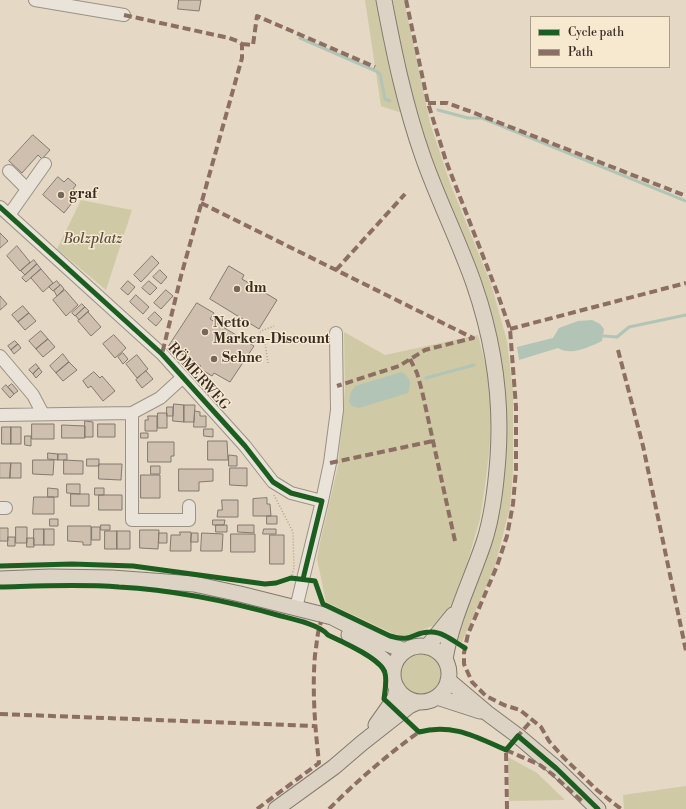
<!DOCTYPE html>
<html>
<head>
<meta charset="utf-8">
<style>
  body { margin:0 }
  #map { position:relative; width:686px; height:809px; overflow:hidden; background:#e5d8c4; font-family:"Libre Bodoni",serif }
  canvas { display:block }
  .legend { position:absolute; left:530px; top:16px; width:140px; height:52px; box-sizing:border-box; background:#f7e8d0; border:1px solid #aa9d8c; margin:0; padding:5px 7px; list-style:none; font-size:12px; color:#372c25 }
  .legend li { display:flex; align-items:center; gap:8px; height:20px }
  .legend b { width:20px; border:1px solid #aa9d8c }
</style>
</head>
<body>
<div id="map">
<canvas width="686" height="809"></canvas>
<ul class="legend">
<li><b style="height:5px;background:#1b5e20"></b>Cycle path</li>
<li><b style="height:5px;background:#8d6e63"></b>Path</li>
</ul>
</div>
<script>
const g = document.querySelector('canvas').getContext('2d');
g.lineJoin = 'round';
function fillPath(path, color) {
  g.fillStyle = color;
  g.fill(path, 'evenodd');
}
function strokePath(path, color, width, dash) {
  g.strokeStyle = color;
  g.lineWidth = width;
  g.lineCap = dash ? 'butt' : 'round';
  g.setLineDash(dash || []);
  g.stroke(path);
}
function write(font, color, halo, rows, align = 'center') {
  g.font = font + ' "Libre Bodoni",serif';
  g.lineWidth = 3;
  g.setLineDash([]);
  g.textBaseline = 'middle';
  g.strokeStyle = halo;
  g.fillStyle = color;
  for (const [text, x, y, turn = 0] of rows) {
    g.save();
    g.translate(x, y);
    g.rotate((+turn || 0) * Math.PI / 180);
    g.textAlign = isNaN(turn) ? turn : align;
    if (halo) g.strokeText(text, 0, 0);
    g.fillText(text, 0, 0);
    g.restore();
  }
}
fillPath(new Path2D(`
  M365,0H379L402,113L381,106Z
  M393,0H404L430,123L450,183L491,284L507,341L513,392V471L510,507L495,566L462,642L455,639L487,559L500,504L505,404L429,157L403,64Z
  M81,200L132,210L106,290L57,249Z
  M344,332L385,355L478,335L487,370L491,406L490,444L485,486L480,519L463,577L449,611L437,628L432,626C419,631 408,638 394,634L326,602L317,559L320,543L338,466L345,389Z
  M398 675a23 23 0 1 1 46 0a23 23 0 1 1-46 0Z
  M508,757L537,773L565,800L509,801Z
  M686,786V809H624L623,795Z`), '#cfcaa5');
fillPath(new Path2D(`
  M592,320L600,324L604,329L602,341C589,347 571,356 558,348L519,360L517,347L553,338L559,328L578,321Z
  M402,372C410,378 412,383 408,393L359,408L352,406L349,402L351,392L355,386Z`), '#b1c4b6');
strokePath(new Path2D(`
  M300,38L376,71L380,74L385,99L390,101
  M438,110L468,118H482L686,201
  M604,336L617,337L629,327L686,315
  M426,378L474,365`), '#b1c4b6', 3);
const building = new Path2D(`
  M179,0H201L199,11L178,9Z
  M33,135L50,150L42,159L38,155L22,173L9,161Z
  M58,177L64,182L68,178L76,185L73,189L79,194L64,213L43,195Z
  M0,233L8,241L0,248Z
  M17,246L30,262L20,271L7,256Z
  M152,256L159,263L141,282L134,275Z
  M34,260L37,264L25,275L21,271Z
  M37,264L41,269L26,282L22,278Z
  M229,266L244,275L242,279L277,300L259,329L210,299Z
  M41,269L53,283L43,292L31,278Z
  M160,270L167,277L161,284L153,277Z
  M57,281L60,285L53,291L49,287Z
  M128,281L135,287L128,295L121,289Z
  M149,281L157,288L150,295L142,288Z
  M61,285L64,289L57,296L54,291Z
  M65,290L78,305L66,316L53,300Z
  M166,290L173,296L161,309L154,303Z
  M136,295L149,307L143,314L130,302Z
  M0,296L7,304L0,310Z
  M197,303L214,313L210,319L254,346L230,382L214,373L212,376L199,368L201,366L169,346Z
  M82,304L85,307L75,316L72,313Z
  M23,306L29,313L18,322L12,315Z
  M85,307L89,311L79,320L76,316Z
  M88,312L101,327L91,336L78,321Z
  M155,312L162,319L156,326L148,319Z
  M29,313L36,321L25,330L18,322Z
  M41,331L48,339L36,349L29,341Z
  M114,335L126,348L115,358L103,344Z
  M48,339L55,347L43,357L36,349Z
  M15,341L18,344L11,350L8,346Z
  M18,344L21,348L14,354L11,350Z
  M123,353L128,359L123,364L118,357Z
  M63,354L69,362L56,373L50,366Z
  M137,355L148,369L137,378L126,364Z
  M69,362L77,370L63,381L56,373Z
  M36,364L39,368L33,374L29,370Z
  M39,368L42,372L36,378L33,374Z
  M146,371L153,379L142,388L136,380Z
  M94,372L100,378L102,376L115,391L103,401L91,386L88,388L83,381Z
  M12,384L18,391L14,394L8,387Z
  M6,385L14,394L10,398L2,389Z
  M174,404L184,405V422L173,421Z
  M184,405H195L194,422H184Z
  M167,407H173V416H167Z
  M195,411L200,412V416H206V427H194Z
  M158,413H167V428H158Z
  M148,416H157V431H145V420H148Z
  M85,421L93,422V437H85Z
  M32,424H54V439H32Z
  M98,424H115V437H98Z
  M62,425L85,426V438H62Z
  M2,427H11V444H2Z
  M11,427H21V444H11Z
  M204,429H213V437L204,436Z
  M141,433H148V438H141Z
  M25,436H31V446L25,445Z
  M208,441H227L228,460H208Z
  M148,442H174V456H171V462H148Z
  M48,453L58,454V460L48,459Z
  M58,454H67V460H58Z
  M229,455L237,456V466H229Z
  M87,459H99V466H87Z
  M33,460H54L53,475L33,474Z
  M64,460L83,461V474H64Z
  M0,463H11L10,478H0Z
  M11,463H21V478H10Z
  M99,464H122L121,480L99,479Z
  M151,466H160V474H151Z
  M230,468H247V486L230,485Z
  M179,469H213V481L199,482V491H179Z
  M141,475H160V498H141Z
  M67,484H80V494L67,493Z
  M48,488L58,489V497H48Z
  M95,488H104V495H95Z
  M71,494H89V506H71Z
  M99,495H122V510H99Z
  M34,497H54V514H33Z
  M267,498V504H270L271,516H253V499Z
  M222,500H238V517H217L218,510H222Z
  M267,516H277V524H267Z
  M50,519H58V526H50Z
  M213,520H225L224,525H213Z
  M101,525H110V530H101Z
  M216,525H227V532H216Z
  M238,525H254V533L238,532Z
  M68,526H91V545H83V542L68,541Z
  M16,527H27V543H16Z
  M92,527H100V540H92Z
  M0,528H8V541H0Z
  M34,529H44V545H34Z
  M44,529H54V545H44Z
  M264,529H276V534H263Z
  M140,530H159L158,549L140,548Z
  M105,531H117V549H105Z
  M117,531H130V549H117Z
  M180,532H191V551H170L171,535H180Z
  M159,533H167V543H159Z
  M192,533H198V542H191Z
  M202,533L223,534L222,551H201Z
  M231,534H255V552H231Z
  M270,535H284V564H270Z
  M8,537H15V546H8Z
  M27,538H34V547H27Z`);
fillPath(building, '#cebfae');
strokePath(building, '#827a70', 1);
const minor = new Path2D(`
  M35,0L124,15
  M9,171L27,189
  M0,207L162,354L245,446L273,482L291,493L322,501L296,608
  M9,215L45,164
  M0,356L33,395L43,414
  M132,413V520H189V506
  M0,415L132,413L160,398L183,377
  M322,501L330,463L337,410L336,333
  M0,508H6`);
const major = new Path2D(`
  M384,0C394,53 405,106 423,157C438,200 459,241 474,284C493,339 502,399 498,457C496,485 493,515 484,542C471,581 452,618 445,659
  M0,579L50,577L112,578L194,584L240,594L332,617L373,638L405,651
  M349,635L373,651L393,668
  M393 674a28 28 0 1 1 56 0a28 28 0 1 1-56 0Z
  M427,647L453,615
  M448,680L487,713L518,736L557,769L598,809
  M437,697L480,711
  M376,725L395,698L397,688
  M276,809L334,767L362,743L409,706L418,702`);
strokePath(minor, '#9a9286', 14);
strokePath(major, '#827a70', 17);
strokePath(new Path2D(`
  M268,363L265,343L257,338L261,331L274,326
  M274,495L293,532L294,568L291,578`), '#aaa59d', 1.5, [1, 2]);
strokePath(minor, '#e9e3d9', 12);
strokePath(major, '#dcd3c4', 15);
strokePath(new Path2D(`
  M406,0L428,103L446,161L497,292L510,329L516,407V470L513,504L507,536L497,566L468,634L464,653V664L472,682L486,696L504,705L520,710L541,727L549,741L563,757L597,790L621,809
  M124,15L229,38L237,41L242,44V58L181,276L162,354
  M242,44L253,45L257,16L375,67
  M428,103H447L472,112L686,196
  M201,203L473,338L425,350L399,366L337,386
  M336,270L405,194
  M510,329L686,283
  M618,350L643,446L686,651
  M410,359L417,373L422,391L455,541
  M330,463L433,441
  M0,714L315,726
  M516,738L532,720
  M506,750L540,765L552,774L584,803
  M257,809L319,763C315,727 312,691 315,655C317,643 317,633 321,622
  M329,809C357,781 387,755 419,732
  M507,809L506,750L508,747`), '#8d6e63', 4, [8, 4]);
strokePath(new Path2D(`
  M0,207L162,354L245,446L273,482L291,493L322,501L303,579
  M0,566L72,564L133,566L265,584L276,583L291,578L315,581L323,604L390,636C413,643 412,632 430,632C442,631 455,642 465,648
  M0,587C40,586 80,584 119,587C174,590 228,601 281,616C293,619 321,625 328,635C341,641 382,659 385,673C387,681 385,691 384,699L419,732C452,723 476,737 506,750L518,736L557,769L598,809`), '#1b5e20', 5);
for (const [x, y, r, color] of [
  [61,195,4,"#74685d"],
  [237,289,4,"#74685d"],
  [205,332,4,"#74685d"],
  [214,359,4,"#74685d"]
]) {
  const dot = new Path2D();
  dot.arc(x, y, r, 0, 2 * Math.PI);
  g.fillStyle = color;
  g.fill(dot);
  strokePath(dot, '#f7e8d0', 1.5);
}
write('bold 14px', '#372c25', '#f7e8d0', [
  ["graf",69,195],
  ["dm",245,289],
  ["Netto",213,324],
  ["Marken-Discount",213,340],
  ["Sehne",222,359]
], 'left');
write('italic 14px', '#58513f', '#f7e8d0', [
  ["Bolzplatz",93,240]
]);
write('14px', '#372c25', '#f7e8d0', [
  ["RÖMERWEG",198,377,48]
]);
</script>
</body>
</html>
